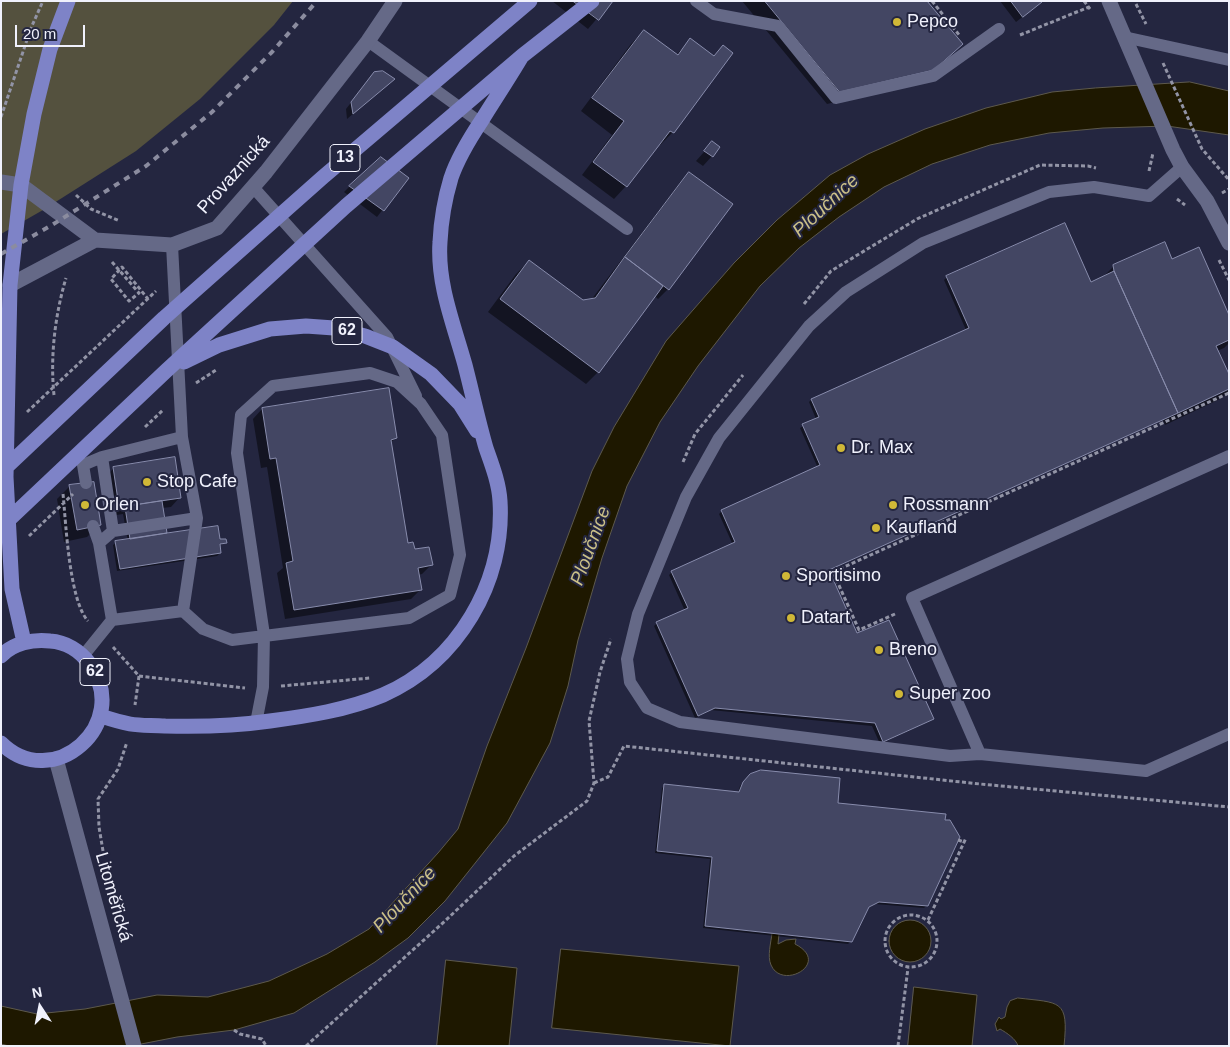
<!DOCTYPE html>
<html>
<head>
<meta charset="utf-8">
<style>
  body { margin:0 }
  #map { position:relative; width:1230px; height:1047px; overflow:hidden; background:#242640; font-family:Helvetica,sans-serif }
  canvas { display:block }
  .frame { position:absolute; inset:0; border:2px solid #f0f1fc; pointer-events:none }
  .north { position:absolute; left:15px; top:982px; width:50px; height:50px; -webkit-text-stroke:4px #242640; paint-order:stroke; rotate:349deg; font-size:14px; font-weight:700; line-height:20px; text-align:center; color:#f0f1fc }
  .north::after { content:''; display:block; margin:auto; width:18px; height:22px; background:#f0f1fc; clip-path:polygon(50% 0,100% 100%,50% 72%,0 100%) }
  .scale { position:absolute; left:15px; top:25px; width:70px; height:22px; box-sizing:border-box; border:2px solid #f0f1fc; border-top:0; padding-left:6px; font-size:15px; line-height:18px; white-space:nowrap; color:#f0f1fc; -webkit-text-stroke:4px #242640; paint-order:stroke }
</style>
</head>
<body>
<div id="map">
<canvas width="1230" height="1047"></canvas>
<div class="frame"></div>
<div class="north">N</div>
<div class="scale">20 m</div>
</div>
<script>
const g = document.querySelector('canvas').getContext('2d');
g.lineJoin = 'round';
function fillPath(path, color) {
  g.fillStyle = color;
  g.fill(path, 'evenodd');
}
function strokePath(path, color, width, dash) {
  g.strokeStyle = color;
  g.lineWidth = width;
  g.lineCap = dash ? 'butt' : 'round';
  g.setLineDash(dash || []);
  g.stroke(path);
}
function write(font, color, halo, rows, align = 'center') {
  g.font = font + ' Helvetica,sans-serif';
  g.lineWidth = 4;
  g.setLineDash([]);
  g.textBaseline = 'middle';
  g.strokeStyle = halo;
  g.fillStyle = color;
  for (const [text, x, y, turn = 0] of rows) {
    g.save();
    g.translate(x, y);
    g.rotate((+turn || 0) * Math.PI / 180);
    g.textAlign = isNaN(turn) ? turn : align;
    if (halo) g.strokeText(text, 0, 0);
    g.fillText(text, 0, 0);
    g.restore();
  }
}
fillPath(new Path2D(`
  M1,1H293L274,25L200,99L136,151L43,210L1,234Z`), '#54513e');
const water = new Path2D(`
  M1190,82L1229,91V135L1167,126L1103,128L1049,133L990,145L932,164L884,187L839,217L799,248L760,286L698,366L660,422L627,486L602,558L578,640L568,686L550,743L507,823L445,901L408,938L375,962L294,1013L234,1030L177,1037L131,1046H9L1,1044V1006L37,1014L85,1009L157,995L208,997L269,981L327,954L369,929L438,853L458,829L487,746L526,648L592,471L614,427L666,341L734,263L777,220L830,175L868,154L925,129L986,108L1052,92L1095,88Z
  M889 941a21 21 0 1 1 42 0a21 21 0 1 1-42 0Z
  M772,933L779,934L778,944L786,940L796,939L795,944C832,963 782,991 771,965C767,956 771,943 772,933Z
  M561,949L739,966L730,1046L552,1028Z
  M446,960L517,968L509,1046H437Z
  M914,987L977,995L972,1046H908Z
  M1018,998C1060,1003 1069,999 1064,1046H1018C1016,1039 1007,1033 1000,1029L997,1031L995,1024L999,1017L1001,1019L1005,1017L1007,1007L1010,1001Z`);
fillPath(water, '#1e1800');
strokePath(water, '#5d594c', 1);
fillPath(new Path2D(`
  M552,1H612L588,29Z
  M742,1H926L961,44L920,82L827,104Z
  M1000,1H1039L1034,8L1016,22Z
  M644,31L676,55L691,40L713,57L723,46L731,53L673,132L660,145L659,144L626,186L614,199L582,175L612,135L581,111L631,44Z
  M374,73L387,85L347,119L346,109Z
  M712,143V156L703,166L696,161Z
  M689,173L731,205L668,289L658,299L655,296L598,372L586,384L488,312L516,274L529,261L583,302L591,300L680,183Z
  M407,178L377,217L344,192L350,186Z
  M1172,260L1229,318V343L1224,348L1217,351L1229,377V391L1220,399L1165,425L1163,420L828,571L857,634L933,719L930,721L880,744L872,726L711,710L695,718L654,626L657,623L685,611L669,575L672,572L733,545L719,514L722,511L818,468L800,428L816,419L809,402L811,400L966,330L944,280L947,277L1091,283L1102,278L1114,266Z
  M262,409L396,438L390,443L407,544L431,565L422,574L418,575L421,589L411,599L285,619L277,573L283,568L267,467L261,468L253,419Z
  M114,468L180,497L171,507L162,508L166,535L225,542L219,546L220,553L217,556L117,571L113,545L116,543L128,541L123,514L110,516L104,478Z
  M70,486L100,524L87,537L64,542L57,499Z
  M751,775L836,804L927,905L924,908L875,904L867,908L851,941L848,944L703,928L710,859L655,853L662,788L665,785L738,793L740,786Z`), '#0007');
const building = new Path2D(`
  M573,1H613L599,20Z
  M765,1H927L963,44L934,70L840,92Z
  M1011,1H1041L1042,2L1023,17Z
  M644,30L678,55L690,38L714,56L723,45L733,53L674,133L670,131L627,187L593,162L624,121L592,98Z
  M383,71L395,79L353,114L351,102L374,72Z
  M712,141L720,147L713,157L704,151Z
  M381,157L409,178L384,211L349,186Z
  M689,172L733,204L669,290L625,257Z
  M1065,223L1091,282L1114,271L1178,413L829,570L857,633L889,620L934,719L883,742L875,723L715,708L698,716L656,622L688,608L671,571L735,542L721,510L820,465L802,424L819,417L811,399L969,328L946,276Z
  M1165,242L1172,259L1199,247L1229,315V340L1216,346L1229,374V389L1178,413L1114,271L1113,265Z
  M625,257L663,286L599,373L500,299L529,260L583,300L595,298Z
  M389,388L397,438L391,440L408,543L413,542L415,549L429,547L433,565L418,568L422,590L294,610L286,563L293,561L276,458L270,459L262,408Z
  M175,457L181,498L119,507L113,467Z
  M94,482L101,525L77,530L69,485Z
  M162,501L167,533L130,539L125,507Z
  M218,526L220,539H226L227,543L220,544L221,553L120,569L115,541Z
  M761,770L840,778L838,803L946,814L945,820H950L960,837L928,906L879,902L869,907L852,942L705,926L712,857L657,851L664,784L739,792L743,782L750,774Z`);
fillPath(building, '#434663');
strokePath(building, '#888cac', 1);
strokePath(new Path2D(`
  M932,1L960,36
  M1084,1L1090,9
  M1136,4L1146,24
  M1020,35L1089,7
  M1163,63L1202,149L1229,180
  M1,117L31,28L43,1
  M1149,171L1153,153
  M1222,193L1229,189
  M76,195L91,209L120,221
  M1177,199L1185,205
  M1219,260L1229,280
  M112,262L139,293L129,301L111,279L122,267L148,299
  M804,304L831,271L917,219L1040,165L1088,166L1096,168
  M196,383L216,370
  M54,395C50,357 55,315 66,278
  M27,412L156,291
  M145,427L163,410
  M683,462L695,434L743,375
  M63,494C66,523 69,600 88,621
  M29,536L73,494
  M895,614L859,630L833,572L1229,393
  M113,647L139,676L135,705
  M139,676L245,688
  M281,686L370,678
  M594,783L608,777L624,746L980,784L1229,807
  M958,840L964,842
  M103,851L99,827L98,799L118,769L127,742
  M885 941a26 26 0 1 1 52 0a26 26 0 1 1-52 0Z
  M928,920L966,838
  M234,1030L240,1034L262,1039L266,1046
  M306,1046L445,921L514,856L587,801L594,783L589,721L600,672L611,639
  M898,1046L908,968`), '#9294a6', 3, [4, 2.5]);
strokePath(new Path2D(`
  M696,1L714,14L778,26L836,98L933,76L999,29
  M1124,37L1229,60
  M368,41L627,229
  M1182,167L1149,196L1094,187L1049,192L923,243L846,292L809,326L719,438L686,497L638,614L627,659L630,682L647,708L680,722L950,756L980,754L1146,771L1229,734
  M253,187L387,337L416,396
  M172,245L182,437L197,518L183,611
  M86,483L83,465L102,457
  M93,526L99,543
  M113,531L197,518
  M183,611L203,629L232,640L409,618L450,595L460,555L442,435L421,404L397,382L370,373L273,386L241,415L237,453L264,635L263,687L256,723
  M112,620L99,543L113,531L102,457L182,437
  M83,656L112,620L183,611
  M980,754L912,598L1229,456`), '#656987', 12);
strokePath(new Path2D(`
  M1109,1L1173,150L1182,167L1207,201L1229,243
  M1,182L21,185L95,240L172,245L217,228L266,172L368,41L395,1
  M10,285L95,240`), '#656987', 15);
strokePath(new Path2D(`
  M56,759L134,1046`), '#656987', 15);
strokePath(new Path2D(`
  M184,362L219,345L270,329L306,326L334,328L365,336L393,347L431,374L460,404L477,431
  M1,472L164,318L323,177L530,1
  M1,527L167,370L346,206L522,56L592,1
  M24,642L12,589L6,477L10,285L21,185L34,114L50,49L68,1
  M1,656C13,643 33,639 50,641C66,642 80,651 89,663C134,724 52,794 1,743
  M101,716C110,719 120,722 130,724C141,726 153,725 165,726C200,727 235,726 270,721C308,716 347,710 383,695C458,662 505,582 500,501C499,483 492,465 486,448C478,420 472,392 465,365C454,325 437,284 440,242C441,221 445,198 451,178C458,157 470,138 482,120C495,99 509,78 522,56`), '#7e83c7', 15);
strokePath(new Path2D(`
  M1,254L52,225L146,166L212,112L272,52L317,1`), '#8b8c9f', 4, [6, 6]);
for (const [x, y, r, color] of [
  [897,22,5,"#d0b837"],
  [841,448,5,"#d0b837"],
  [147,482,5,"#d0b837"],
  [85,505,5,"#d0b837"],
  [893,505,5,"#d0b837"],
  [876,528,5,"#d0b837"],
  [786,576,5,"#d0b837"],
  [791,618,5,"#d0b837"],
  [879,650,5,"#d0b837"],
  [899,694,5,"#d0b837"]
]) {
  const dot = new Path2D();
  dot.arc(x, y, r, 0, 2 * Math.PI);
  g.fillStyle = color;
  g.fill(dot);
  strokePath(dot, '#242640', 2);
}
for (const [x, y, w] of [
  [345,158,30],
  [347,331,30],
  [95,672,30]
]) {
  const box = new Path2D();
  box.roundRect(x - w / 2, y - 13.5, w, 27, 4);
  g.fillStyle = '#242640';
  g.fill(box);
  strokePath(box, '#f0f1fc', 1);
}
write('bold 16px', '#f0f1fc', null, [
  ["13",345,158],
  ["62",347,331],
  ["62",95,672]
]);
write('18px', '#f0f1fc', '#242640', [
  ["Pepco",907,22],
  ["Dr. Max",851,448],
  ["Stop Cafe",157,482],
  ["Orlen",95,505],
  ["Rossmann",903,505],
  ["Kaufland",886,528],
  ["Sportisimo",796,576],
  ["Datart",801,618],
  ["Breno",889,650],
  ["Super zoo",909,694]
], 'left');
write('18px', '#f0f1fc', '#242640', [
  ["Provaznická",234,175,-48],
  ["Litoměřická",113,897,74]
]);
write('italic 19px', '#cbc088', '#242640', [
  ["Ploučnice",826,206,-43],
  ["Ploučnice",591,546,-70],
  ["Ploučnice",405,900,-47]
]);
</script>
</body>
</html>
